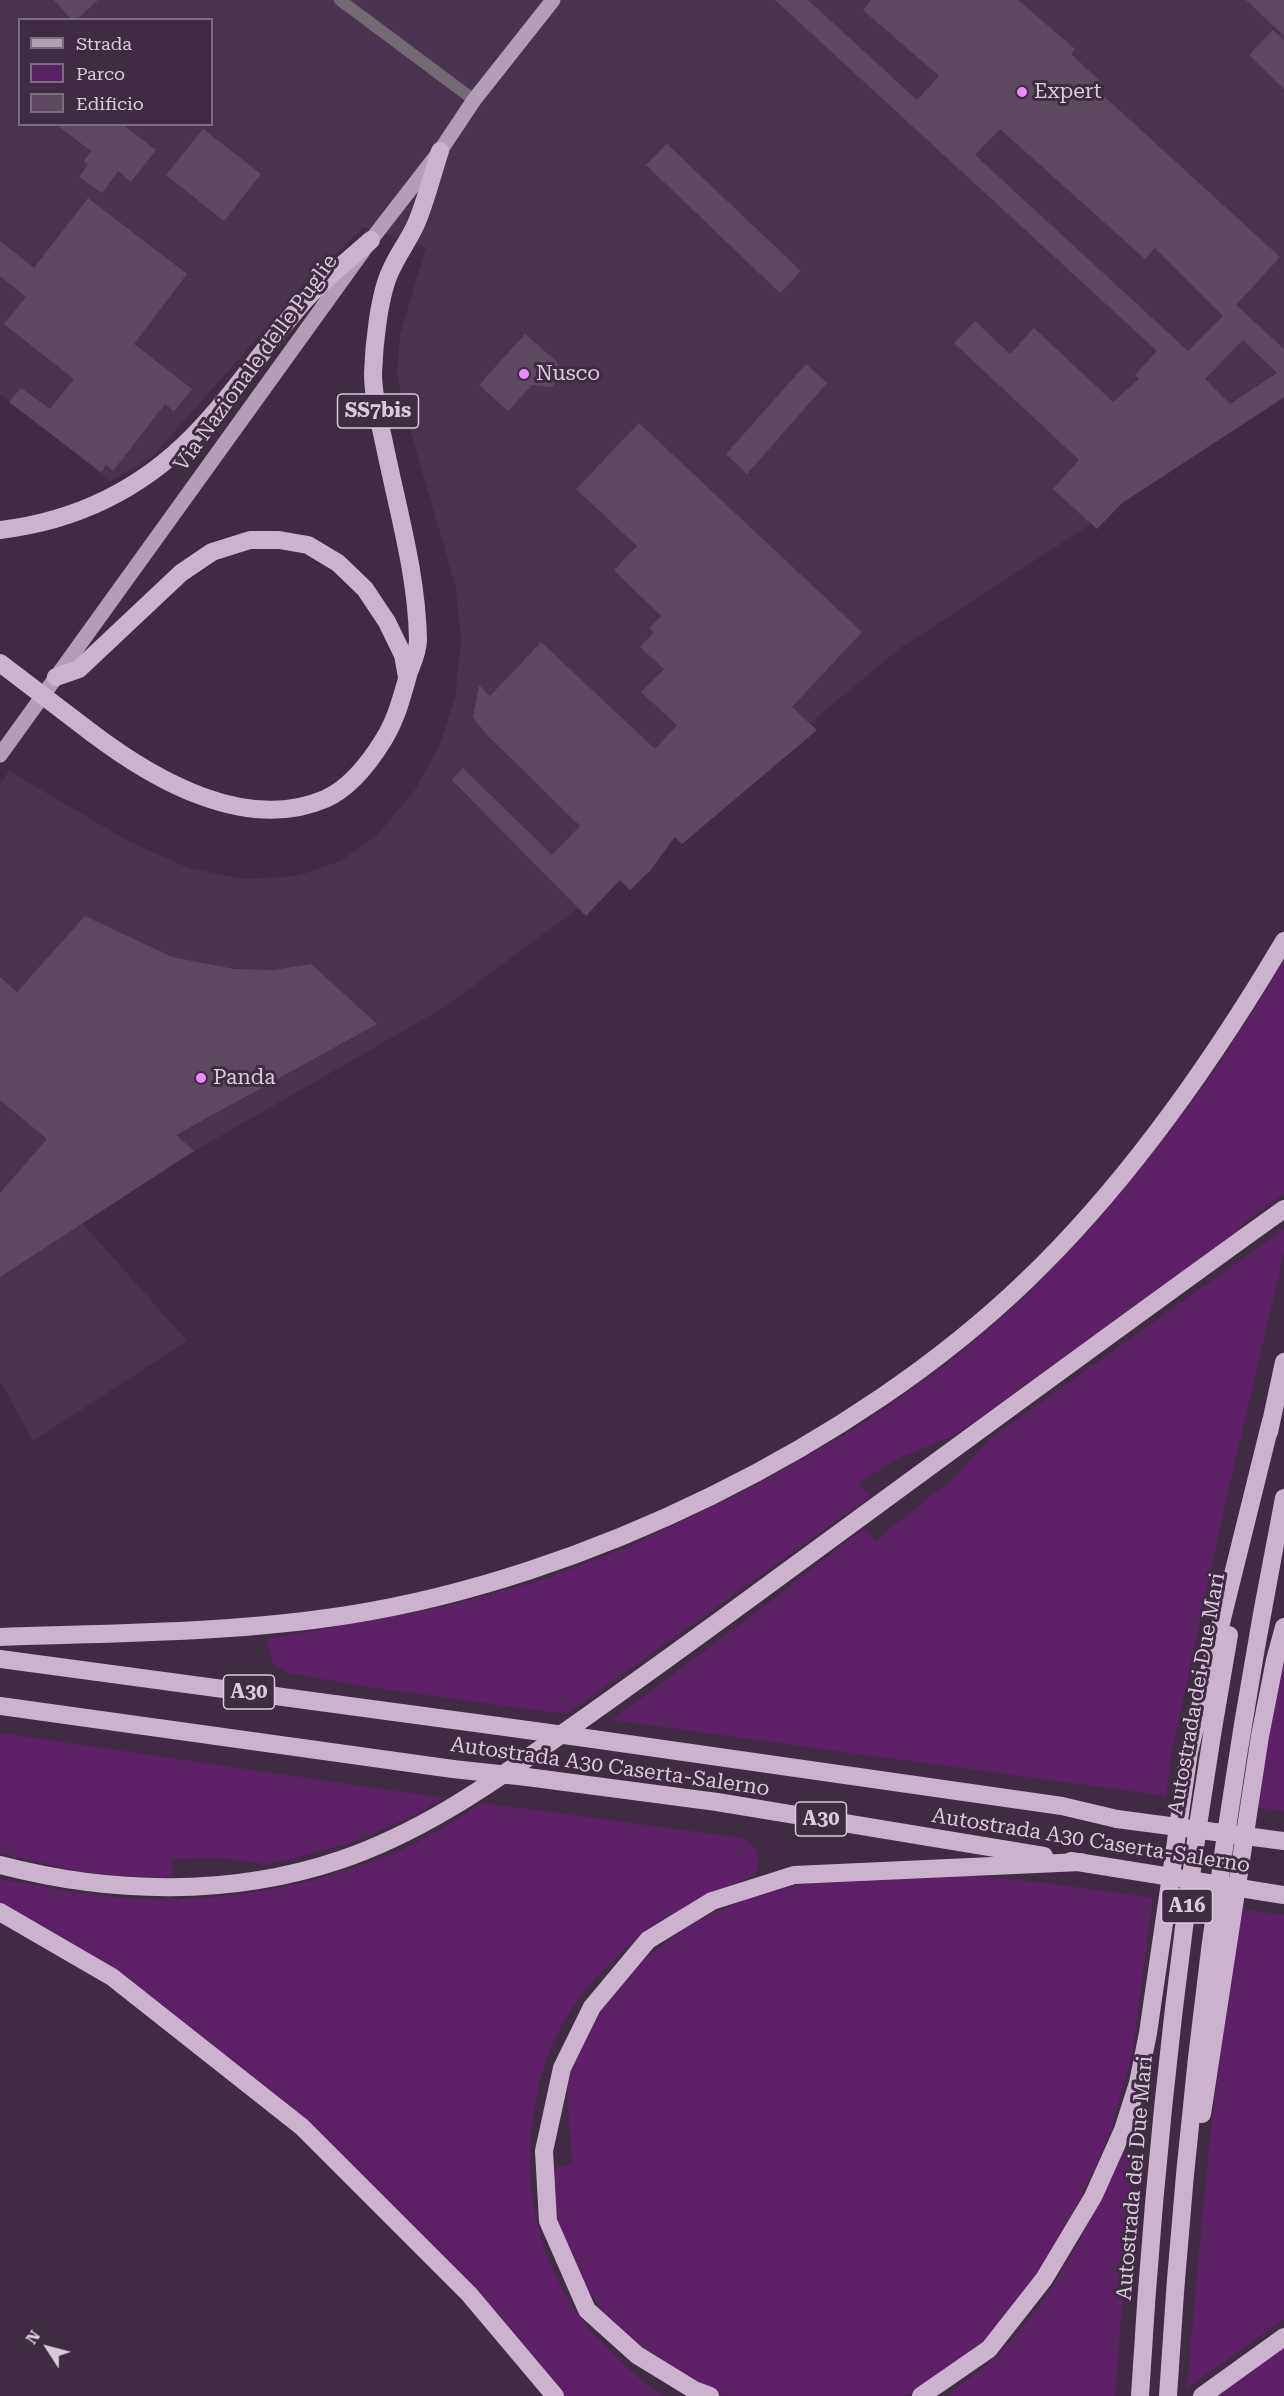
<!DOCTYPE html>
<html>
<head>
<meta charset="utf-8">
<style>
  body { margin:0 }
  #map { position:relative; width:1284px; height:2396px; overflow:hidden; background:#3f2c42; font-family:"Roboto Serif",serif }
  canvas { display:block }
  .legend { position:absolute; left:18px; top:18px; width:195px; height:108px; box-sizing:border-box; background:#3f2c42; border:2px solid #7c6c7f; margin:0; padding:8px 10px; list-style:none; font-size:18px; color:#d8ccda }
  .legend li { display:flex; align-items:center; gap:12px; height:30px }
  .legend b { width:30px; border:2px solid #7c6c7f }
  .north { position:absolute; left:18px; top:2318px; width:60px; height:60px; -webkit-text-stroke:4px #3f2c42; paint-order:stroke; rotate:306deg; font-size:16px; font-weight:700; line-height:24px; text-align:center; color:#d8ccda }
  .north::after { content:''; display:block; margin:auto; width:21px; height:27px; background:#d8ccda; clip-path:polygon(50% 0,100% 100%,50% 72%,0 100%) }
</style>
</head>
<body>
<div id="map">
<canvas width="1284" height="2396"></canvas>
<ul class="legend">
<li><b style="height:8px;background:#b29fb5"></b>Strada</li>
<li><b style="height:16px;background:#5c2165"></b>Parco</li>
<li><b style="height:16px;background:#5d4960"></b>Edificio</li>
</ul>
<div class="north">N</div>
</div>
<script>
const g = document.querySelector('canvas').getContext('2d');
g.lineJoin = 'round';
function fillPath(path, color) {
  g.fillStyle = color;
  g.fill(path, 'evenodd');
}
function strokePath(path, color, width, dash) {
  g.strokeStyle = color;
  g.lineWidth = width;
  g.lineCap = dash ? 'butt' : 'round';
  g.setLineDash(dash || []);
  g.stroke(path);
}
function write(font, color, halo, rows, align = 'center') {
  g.font = font + ' "Roboto Serif",serif';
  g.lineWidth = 6;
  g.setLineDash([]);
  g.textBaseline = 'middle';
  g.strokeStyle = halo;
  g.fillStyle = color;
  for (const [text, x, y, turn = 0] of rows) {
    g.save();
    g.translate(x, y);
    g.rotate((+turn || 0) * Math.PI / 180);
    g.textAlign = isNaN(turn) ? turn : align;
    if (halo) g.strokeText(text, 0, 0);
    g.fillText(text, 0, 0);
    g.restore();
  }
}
fillPath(new Path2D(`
  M0,0H1284V398L899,649L652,854L443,1008L78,1218L187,1341L33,1441L0,1381V784L9,771L130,842L189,868L243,879L297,876L341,861L378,834L415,790L441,742L455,697L461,640L456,588L403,405L397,372L400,335L426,247L363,227L298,292L151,458L110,481L0,394ZM20,20H212V124H20Z`), '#4a334e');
fillPath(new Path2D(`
  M1284,961V1194L1238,1227L1240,1230L968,1426L950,1437L899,1458L858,1483L870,1497L567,1714L369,1687L289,1673L274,1665L266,1639L442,1607L542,1580L626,1548L748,1489L855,1429L957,1356L1033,1289L1097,1221L1168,1134L1217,1067Z
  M1284,1229V1253L1229,1487L1171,1756L1166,1796L612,1720L767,1604L864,1528L875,1541L954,1478L991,1438Z
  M1284,1659V1811L1254,1807Z
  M0,1733L444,1798L414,1815L356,1841L288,1860L267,1864L221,1858L171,1859L173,1877L124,1876L77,1871L0,1853Z
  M482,1803L743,1838C758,1847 762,1857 756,1873C728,1887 699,1901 671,1916C662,1921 652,1926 644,1932C622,1950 600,1972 583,1993C528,2061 516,2172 546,2253C556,2279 570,2307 588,2328C594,2335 601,2341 607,2347C626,2367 642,2384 666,2396H559L294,2117L0,1906V1879C49,1888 99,1898 149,1899C233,1901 322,1884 399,1851C428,1838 455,1820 482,1803Z
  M938,1872L1046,1883L1153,1898L1132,2054L1110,2133L1077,2207L1037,2279L995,2333L956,2366L911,2394L904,2396H725C699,2388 656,2367 636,2348C590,2306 547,2231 553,2167L572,2165L567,2091L572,2058L596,2010L632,1969L690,1924L759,1893L832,1879Z
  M1239,1909L1284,1915V2319L1187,2388C1201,2228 1215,2068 1239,1909Z
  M1121,2153L1134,2155L1115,2396H945C1037,2337 1077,2249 1121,2153Z
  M1284,2345V2396H1218Z`), '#5c2165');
fillPath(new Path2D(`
  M54,0H98L76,20H72Z
  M775,0H808L917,100L939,76L863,10L871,0H1018L1075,49L1071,54L1102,83L1096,89L1280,257L1236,305L1284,349V397L1122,503L1097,529L1053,489L1079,460L954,343L975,321L1010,354L1034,328L1113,402L1139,379L1135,375L1157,351ZM1000,129L1145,259L1155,248L1223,316L1188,351L975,155ZM1243,340L1277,373L1230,404L1205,379Z
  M1246,0H1284V36Z
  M1273,30L1284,40V89L1249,55Z
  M56,124H122L156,150L131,182L118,171L102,193L79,177L88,164L84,161L91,151Z
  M203,129L261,174L224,221L166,175Z
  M667,144L801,271L780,293L646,165Z
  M88,198L187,274L134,344L192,389L174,411L165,404L113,471L106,465L101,472L9,402L21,388L50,409L74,379L4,324L26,297L0,276V241L34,268Z
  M525,334L556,361L560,369L557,379L552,387L532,385L508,411L479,385Z
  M806,364L827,383L747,474L726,454Z
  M639,423L862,632L792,707L817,730L682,844L675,837L650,871L630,890L620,880L586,916L452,780L463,768L552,855L580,826L486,734L473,717L479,685L490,696L541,642L655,749L677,725L641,692L664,669L640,647L654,632L649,628L661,616L614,570L637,546L576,489Z
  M85,916L172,957L234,969L273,970L311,964L377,1024L176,1135L194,1151L0,1277V1193L47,1139L0,1100V977L17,992Z`), '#5d4960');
strokePath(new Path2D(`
  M340,0L474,100`), '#746a75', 12);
strokePath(new Path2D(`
  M0,755L371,240L440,151L474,100L553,0`), '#b29fb5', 15);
strokePath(new Path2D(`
  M0,530C75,521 140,490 193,436C235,394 267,342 307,298C326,277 350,259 371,240
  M56,677L79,669L181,573L212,552L250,540H279L308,545L338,563L365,589L387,622L403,655L407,677
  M92,733C154,780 246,833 325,799C350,788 370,762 384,739C397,718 402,696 409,672C413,662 418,651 418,640C417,577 399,514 386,452C381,427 373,399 373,373C374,345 379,294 391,270C398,254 409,240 416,224C426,201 432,175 440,151
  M1269,1432L1284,1362
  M0,1637C116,1633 233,1633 348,1615C584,1578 855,1446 1027,1280C1129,1182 1213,1061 1284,941
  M0,1659L498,1726
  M0,1706L453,1769
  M593,1739L1062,1806L1117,1819
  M527,1777L717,1802L1044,1856
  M1071,1861L1115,1868
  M0,1865C111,1894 230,1897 340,1860C417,1834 483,1789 549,1743C609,1701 667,1659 726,1616C912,1480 1097,1343 1284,1209
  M0,1912L112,1977L302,2127L469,2294L555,2396
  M1202,2114L1260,1736L1275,1660L1284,1627
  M710,2396L694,2390L637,2355L587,2310L548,2221L544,2151L562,2068L592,2007L648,1940L712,1901L794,1875L1081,1862
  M921,2396L989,2349L1044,2279L1093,2197L1123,2130L1138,2083L1148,2033L1189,1752L1271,1421
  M1140,2396C1155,2141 1184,1887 1229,1635
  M1168,2396C1186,2094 1225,1795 1284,1498
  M1202,2396L1284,2337`), '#cbb3ce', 18);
strokePath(new Path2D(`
  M0,663L92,733
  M498,1726L593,1739
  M453,1769L527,1777
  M1117,1819L1284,1841
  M1115,1868L1284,1895`), '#cbb3ce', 18);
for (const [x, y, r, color] of [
  [1022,92,6,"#ec8cfa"],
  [524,374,6,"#ec8cfa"],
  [201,1078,6,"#ec8cfa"]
]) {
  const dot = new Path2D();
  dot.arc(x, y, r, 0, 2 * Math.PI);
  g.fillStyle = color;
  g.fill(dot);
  strokePath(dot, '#3f2c42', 2);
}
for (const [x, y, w] of [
  [378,411,81],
  [249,1692,51],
  [821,1819,51],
  [1187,1906,51]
]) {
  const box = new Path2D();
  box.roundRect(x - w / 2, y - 17, w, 34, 4.5);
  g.fillStyle = '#3f2c42';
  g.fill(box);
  strokePath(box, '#d8ccda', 1.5);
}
write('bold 20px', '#d8ccda', null, [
  ["SS7bis",378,411],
  ["A30",249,1692],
  ["A30",821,1819],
  ["A16",1187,1906]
]);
write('21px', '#d8ccda', '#3f2c42', [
  ["Expert",1034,92],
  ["Nusco",536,374],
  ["Panda",213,1078]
], 'left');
write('21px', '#d8ccda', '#3f2c42', [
  ["Via Nazionale delle Puglie",256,363,-54],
  ["Autostrada dei Due Mari",1197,1694,-80],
  ["Autostrada A30 Caserta-Salerno",610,1767,8],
  ["Autostrada A30 Caserta-Salerno",1091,1841,9],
  ["Autostrada dei Due Mari",1135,2178,-85]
]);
</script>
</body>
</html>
